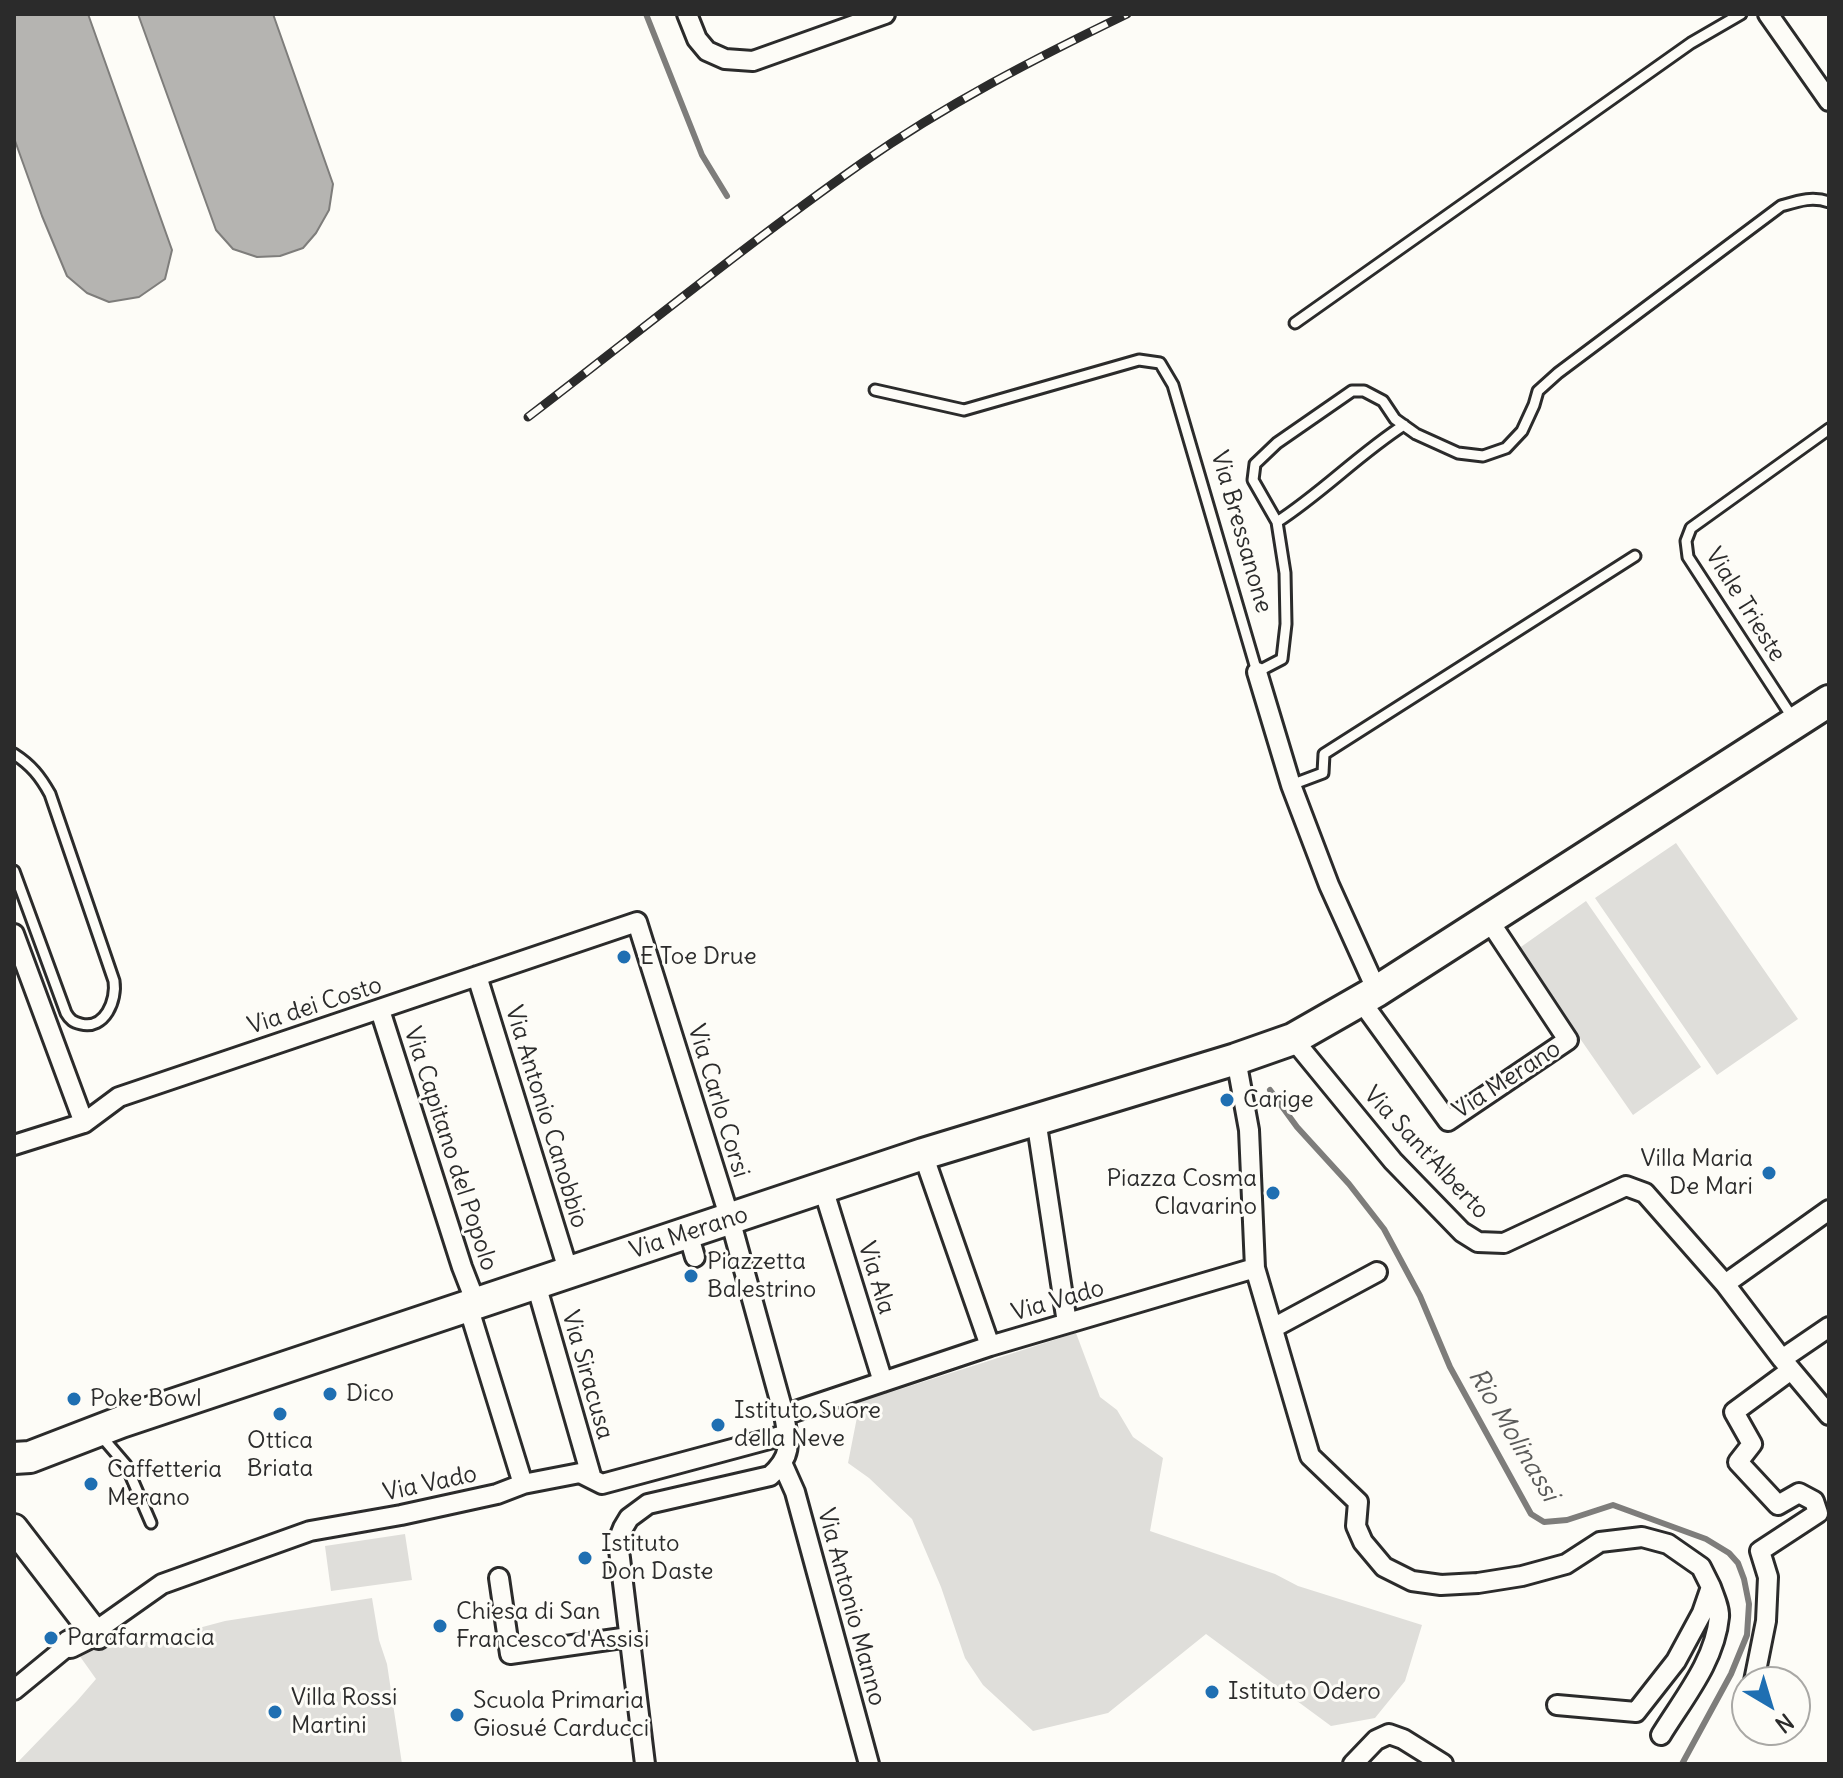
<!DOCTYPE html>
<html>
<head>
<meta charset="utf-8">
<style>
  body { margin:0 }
  #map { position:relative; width:1843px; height:1778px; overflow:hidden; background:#fdfcf7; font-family:Delius,sans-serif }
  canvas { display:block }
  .frame { position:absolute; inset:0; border:16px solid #2b2b2b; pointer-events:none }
  .north { position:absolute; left:1731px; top:1666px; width:80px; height:80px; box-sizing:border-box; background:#fdfcf7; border:2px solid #a9a8a5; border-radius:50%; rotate:142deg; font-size:22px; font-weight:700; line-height:32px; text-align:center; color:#2b2b2b }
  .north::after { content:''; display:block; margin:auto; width:28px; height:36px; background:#1f6fb2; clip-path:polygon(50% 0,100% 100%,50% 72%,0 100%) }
</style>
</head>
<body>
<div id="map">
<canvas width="1843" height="1778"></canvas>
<div class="frame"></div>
<div class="north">N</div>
</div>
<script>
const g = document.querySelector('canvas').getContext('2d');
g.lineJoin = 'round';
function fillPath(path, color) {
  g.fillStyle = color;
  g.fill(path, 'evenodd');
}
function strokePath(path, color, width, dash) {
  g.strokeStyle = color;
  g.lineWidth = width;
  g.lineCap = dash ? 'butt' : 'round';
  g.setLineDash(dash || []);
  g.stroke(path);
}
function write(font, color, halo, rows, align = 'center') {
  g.font = font + ' Delius,sans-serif';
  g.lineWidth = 6;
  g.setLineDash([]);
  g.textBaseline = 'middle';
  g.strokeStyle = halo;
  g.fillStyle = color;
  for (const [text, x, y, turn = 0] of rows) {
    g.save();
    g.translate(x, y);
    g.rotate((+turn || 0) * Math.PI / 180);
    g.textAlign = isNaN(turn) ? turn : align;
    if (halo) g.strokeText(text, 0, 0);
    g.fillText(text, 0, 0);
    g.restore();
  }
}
fillPath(new Path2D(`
  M1676,843L1798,1019L1717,1075L1595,898Z
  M1586,901L1701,1067L1633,1115L1518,949Z
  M1076,1333L1100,1397L1117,1410L1133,1437L1163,1458L1150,1531L1275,1574L1298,1586L1422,1625L1405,1681L1375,1718L1331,1726L1206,1634L1108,1713L1033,1731L983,1685L965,1658L941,1587L912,1519L869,1478L848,1463L860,1402Z
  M405,1534L412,1580L331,1591L325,1546Z
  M372,1598L379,1640L387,1664L402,1764H16L77,1701L96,1679L74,1648L118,1619L135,1645L225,1621Z`), '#dfdeda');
const water = new Path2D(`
  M14,14H88L172,250L165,279L139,297L109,302L87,293L67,276L42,216L14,138Z
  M138,14H273L333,184L329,210L316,233L303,248L280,256L257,257L233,249L216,230Z`);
fillPath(water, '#b5b4b1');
strokePath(water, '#7e7d7b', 2);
strokePath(new Path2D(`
  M646,14L702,155L727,196
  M1270,1090L1297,1127L1349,1184L1384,1229L1420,1296L1450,1367L1531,1514L1544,1522L1567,1520L1613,1505L1706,1539L1729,1553L1738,1563L1744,1579L1749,1604L1747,1635L1731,1674L1682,1764`), '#7e7d7b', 6);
const lane = new Path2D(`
  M1295,323L1691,43L1741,14
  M875,390L964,410L1139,360L1160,363L1173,385L1257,672L1282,659L1286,624L1285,573L1277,522L1253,480L1255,464L1277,443L1352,391H1364L1383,401L1395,419L1416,434L1458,453L1483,456L1506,448L1522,431L1534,405L1538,391L1558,373L1781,206C1798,201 1812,196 1829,202
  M1277,522C1322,493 1359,454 1404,425
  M1794,720L1688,557L1686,541L1691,528L1829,429
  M14,754C31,765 40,776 50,794L114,981C117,1000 105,1030 81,1024C73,1022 70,1020 66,1013L14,871
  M1291,785L1323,773L1324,754L1635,556
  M102,1437L126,1465L151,1523`);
const street = new Path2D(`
  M687,14L697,39L707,51L725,59L753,61L885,14
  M1768,14L1829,101
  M1257,672L1291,785L1329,885L1377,991
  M14,934L84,1123
  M477,976L569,1273
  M1361,1001L1448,1121L1568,1040L1488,919
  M380,1010L462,1267L476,1303
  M1293,1039L1393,1161L1462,1232L1478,1242L1504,1243L1626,1186L1645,1193L1725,1284L1782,1359L1829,1415
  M1236,1059L1249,1130L1255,1268L1310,1456L1358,1502L1356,1526L1363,1542L1384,1567L1412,1581L1441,1585L1478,1583L1522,1576L1566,1564L1600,1542L1642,1537L1668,1544L1701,1567L1711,1587L1702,1613L1676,1661L1636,1712L1557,1705
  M1036,1119L1067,1323
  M14,1145L84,1123L119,1097L637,922L730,1219L784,1415C789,1442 793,1456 770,1476L648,1504L629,1518L623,1528L619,1538V1550L645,1764
  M923,1154L990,1346
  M823,1188L883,1382
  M688,1233L695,1257
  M536,1284L592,1479
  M1725,1284L1829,1210
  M468,1306L523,1484
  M1273,1328L1377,1272
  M1782,1359L1829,1327
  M784,1415L990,1346L1255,1268
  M783,1465L795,1492L869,1764
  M499,1578L510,1654L629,1637
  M99,1639L94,1632L162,1584L310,1531L401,1515L497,1494L523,1484L580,1473L602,1484L788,1434
  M1754,1681L1766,1621L1768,1577L1760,1551L1818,1513L1814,1501L1799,1493L1778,1505L1738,1462L1752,1444L1734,1412L1791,1370
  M14,1690L70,1644
  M1661,1735C1683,1699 1715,1661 1719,1617C1720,1608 1714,1596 1711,1587
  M1353,1764L1376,1740L1389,1734L1403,1739L1443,1764`);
const secondary = new Path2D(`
  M14,1528L94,1632L70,1644`);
const primary = new Path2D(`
  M14,1458L30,1457L121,1422L923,1154L1236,1059L1293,1039L1377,991L1829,701`);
strokePath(lane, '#2b2b2b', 15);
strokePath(street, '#2b2b2b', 24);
strokePath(secondary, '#2b2b2b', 32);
strokePath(primary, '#2b2b2b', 36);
strokePath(lane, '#fdfcf7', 9);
strokePath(street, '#fdfcf7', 18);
strokePath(secondary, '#fdfcf7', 26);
strokePath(primary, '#fdfcf7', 30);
const rail = new Path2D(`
  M528,417C639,332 748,243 862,163C945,105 1036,58 1127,14`);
strokePath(rail, '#2b2b2b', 9);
strokePath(rail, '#fdfcf7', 6, [18]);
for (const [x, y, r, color] of [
  [624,957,8,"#1f6fb2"],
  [1227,1100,8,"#1f6fb2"],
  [1769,1173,8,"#1f6fb2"],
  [1273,1193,8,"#1f6fb2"],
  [691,1276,8,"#1f6fb2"],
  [330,1394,8,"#1f6fb2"],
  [74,1399,8,"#1f6fb2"],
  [280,1414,8,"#1f6fb2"],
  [718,1425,8,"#1f6fb2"],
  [91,1484,8,"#1f6fb2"],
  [585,1558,8,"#1f6fb2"],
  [440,1626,8,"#1f6fb2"],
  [51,1638,8,"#1f6fb2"],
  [1212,1692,8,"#1f6fb2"],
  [275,1712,8,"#1f6fb2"],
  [457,1715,8,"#1f6fb2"]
]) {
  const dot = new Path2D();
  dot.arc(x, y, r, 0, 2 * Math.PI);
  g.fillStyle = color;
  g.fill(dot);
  strokePath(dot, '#fdfcf7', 3);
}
write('24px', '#2b2b2b', '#fdfcf7', [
  ["Via Bressanone",1241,532,74],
  ["Viale Trieste",1745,605,58],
  ["Via dei Costo",315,1006,-18],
  ["Via Merano",1507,1080,-33],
  ["Via Carlo Corsi",718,1101,73],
  ["Via Antonio Canobbio",546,1117,73],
  ["Via Capitano del Popolo",450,1149,72],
  ["Via Sant'Alberto",1426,1153,47],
  ["Via Merano",689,1233,-18],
  ["Via Ala",876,1278,73],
  ["Via Vado",1058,1301,-16],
  ["Via Siracusa",587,1375,74],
  ["Via Vado",430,1484,-12],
  ["Via Antonio Manno",851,1607,75]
]);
write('24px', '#2b2b2b', '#fdfcf7', [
  ["E Toe Drue",640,957],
  ["Carige",1243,1100],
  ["Villa Maria",1753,1159,"right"],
  ["De Mari",1753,1187,"right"],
  ["Piazza Cosma",1257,1179,"right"],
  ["Clavarino",1257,1207,"right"],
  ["Piazzetta",707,1262],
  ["Balestrino",707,1290],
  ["Dico",346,1394],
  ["Poke Bowl",90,1399],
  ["Istituto Suore",734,1411],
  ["della Neve",734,1439],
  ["Ottica",280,1441,"center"],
  ["Briata",280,1469,"center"],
  ["Caffetteria",107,1470],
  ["Merano",107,1498],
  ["Istituto",601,1544],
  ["Don Daste",601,1572],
  ["Chiesa di San",456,1612],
  ["Francesco d'Assisi",456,1640],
  ["Parafarmacia",67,1638],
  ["Istituto Odero",1228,1692],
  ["Villa Rossi",291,1698],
  ["Martini",291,1726],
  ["Scuola Primaria",473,1701],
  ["Giosué Carducci",473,1729]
], 'left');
write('italic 26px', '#5b5b5a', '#fdfcf7', [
  ["Rio Molinassi",1513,1435,59]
]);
</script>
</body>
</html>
